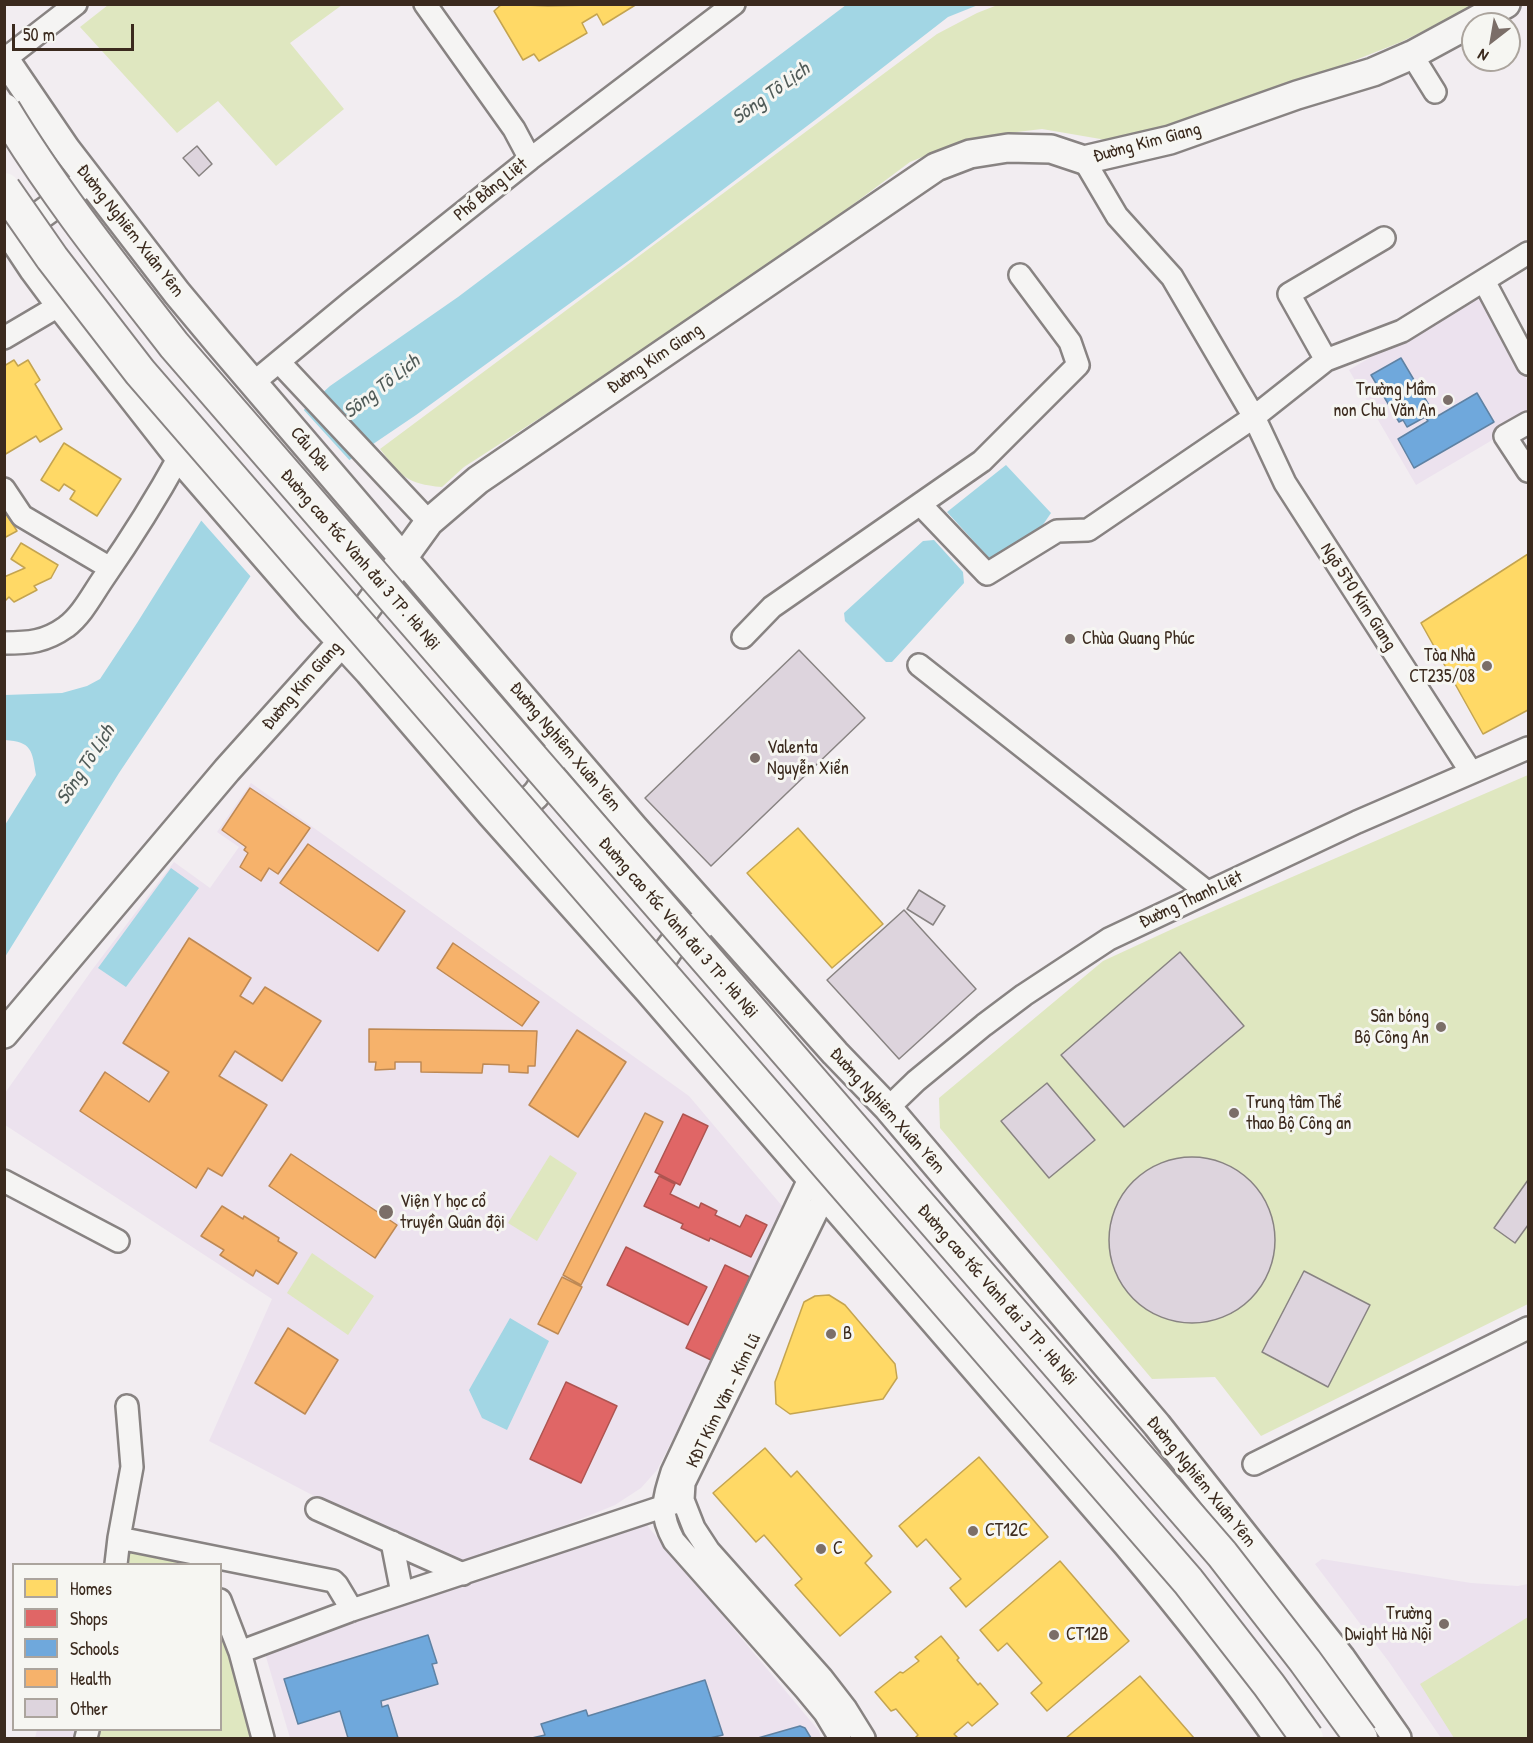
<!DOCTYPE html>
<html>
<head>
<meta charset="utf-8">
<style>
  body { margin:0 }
  #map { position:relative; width:1533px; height:1743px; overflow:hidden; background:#f2edf1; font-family:"Patrick Hand",sans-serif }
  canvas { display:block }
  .frame { position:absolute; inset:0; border:6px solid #3b2a1e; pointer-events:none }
  .legend { position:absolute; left:12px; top:1563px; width:210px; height:168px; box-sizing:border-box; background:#f6f6f2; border:2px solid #aba49d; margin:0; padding:8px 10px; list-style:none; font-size:18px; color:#3b2a1e }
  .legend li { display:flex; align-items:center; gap:12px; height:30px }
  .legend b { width:30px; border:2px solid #aba49d }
  .north { position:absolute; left:1461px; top:12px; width:60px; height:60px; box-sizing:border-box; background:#f6f6f2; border:2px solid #aba49d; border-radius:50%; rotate:211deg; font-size:16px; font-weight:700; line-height:24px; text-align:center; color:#3b2a1e }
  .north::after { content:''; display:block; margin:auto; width:21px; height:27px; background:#7b6e68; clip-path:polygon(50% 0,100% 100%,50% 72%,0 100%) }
  .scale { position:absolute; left:12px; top:24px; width:122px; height:27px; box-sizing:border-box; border:3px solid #3b2a1e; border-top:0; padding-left:8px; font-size:18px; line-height:21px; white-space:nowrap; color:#3b2a1e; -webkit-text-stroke:4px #f6f6f2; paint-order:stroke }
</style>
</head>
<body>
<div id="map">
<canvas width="1533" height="1743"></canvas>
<div class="frame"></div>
<ul class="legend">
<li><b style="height:16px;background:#ffd966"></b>Homes</li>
<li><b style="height:16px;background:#e06666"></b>Shops</li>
<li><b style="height:16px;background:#6fa8dc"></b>Schools</li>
<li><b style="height:16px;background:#f6b26b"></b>Health</li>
<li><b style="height:16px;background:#ddd4dd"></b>Other</li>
</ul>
<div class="north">N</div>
<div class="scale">50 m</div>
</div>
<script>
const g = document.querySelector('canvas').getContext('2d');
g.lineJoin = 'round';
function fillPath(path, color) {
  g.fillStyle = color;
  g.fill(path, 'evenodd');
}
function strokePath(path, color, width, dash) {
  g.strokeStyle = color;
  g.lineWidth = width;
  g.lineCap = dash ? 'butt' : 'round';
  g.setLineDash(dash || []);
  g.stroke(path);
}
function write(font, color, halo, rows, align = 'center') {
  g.font = font + ' "Patrick Hand",sans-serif';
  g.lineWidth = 6;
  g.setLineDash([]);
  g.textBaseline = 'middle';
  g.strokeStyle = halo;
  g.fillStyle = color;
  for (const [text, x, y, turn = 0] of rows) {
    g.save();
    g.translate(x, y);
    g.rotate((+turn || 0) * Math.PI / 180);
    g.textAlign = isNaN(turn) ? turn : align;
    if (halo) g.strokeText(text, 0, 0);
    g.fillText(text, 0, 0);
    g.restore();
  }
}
fillPath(new Path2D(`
  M1482,292L1528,382V419L1416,485L1349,370Z
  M251,783L689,1096L788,1213L657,1470L641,1488L615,1505L468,1565L316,1497L209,1441L272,1299L5,1125V1093L92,970L174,862L210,888L239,847L217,832Z
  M645,1523L819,1731L821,1738H290L264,1650Z
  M1322,1559L1471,1583L1518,1586L1528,1584V1738H1441L1389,1662L1315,1564Z
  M37,1730H81L79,1738H35Z`), '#ece2ee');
fillPath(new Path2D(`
  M1000,4L1476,5L1401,42L1320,74L1213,112L1118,142L1042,129L992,135L942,149L910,162L738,290L464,467L442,487C406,484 401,476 380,449L937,34L977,13Z
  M108,5H342L290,43L344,109L276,166L218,101L177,133L80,27Z
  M1528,775V1304L1261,1436L1215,1377L1152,1379L940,1128L939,1098L1103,961L1181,925Z
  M550,1155L577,1173L537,1241L508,1223Z
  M312,1253L374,1296L348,1335L287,1293Z
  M127,1550L200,1564H124Z
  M1528,1617V1738H1454L1420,1684Z
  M221,1621L258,1738H92L94,1730H220Z`), '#dfe7c0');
fillPath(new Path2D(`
  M846,5H978L948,17L819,117L631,259L416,415L348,461L298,514L250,577L119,773L5,957V825L36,775C32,750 32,742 5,740V695L62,693L87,686L100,679L137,623L201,521L252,457L330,386L458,297Z
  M1006,465L1051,513L1040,529L1000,557L989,558L947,512Z
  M934,540L963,572L964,583L892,662H886L845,621L844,613L923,541Z
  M171,868L199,888L126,987L98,968Z
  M510,1318L549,1341L507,1430L482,1418L469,1390Z`), '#a2d6e4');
fillPath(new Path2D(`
  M302,408L352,463L301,516L252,578L199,518L249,455Z`), '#f2edf1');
const homes = new Path2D(`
  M502,4L548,6L637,4L603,25L597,14L582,23L587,33L539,61L534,54L523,60L494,11Z
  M14,360L18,366L28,360L40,380L35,384L62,429L40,442L36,436L4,455V366Z
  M64,443L121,479L97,516L70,499L75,491L64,484L59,491L41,480Z
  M4,510L17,531L4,538Z
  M21,543L58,565L51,578L34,586L37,590L14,602L9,597L4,602V577L25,568L11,559Z
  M1528,554V710L1483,734L1421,623Z
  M798,828L883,924L832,968L747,873Z
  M829,1295L845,1305L895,1364L897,1378L883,1399L790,1414L776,1404L775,1382L804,1302L815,1296Z
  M765,1448L791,1477L797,1471L872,1556L865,1563L891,1592L840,1636L795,1585L802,1579L764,1535L756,1542L713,1493Z
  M979,1457L1048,1537L966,1607L950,1588L961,1579L926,1539L917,1547L899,1526Z
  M1060,1561L1129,1641L1047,1711L1031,1693L1042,1683L1007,1643L998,1651L980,1630Z
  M941,1636L959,1658L957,1660L978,1685L980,1683L998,1704L972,1726L968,1722L954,1734L957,1737L956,1738H915L918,1735L896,1709L891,1711L875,1692L900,1672L903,1673L919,1661L915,1657Z
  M1140,1676L1194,1738H1066Z`);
fillPath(homes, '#ffd966');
strokePath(homes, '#c4a450', 1.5);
const shops = new Path2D(`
  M683,1114L708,1126L680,1185L655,1172Z
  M659,1176L675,1184L670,1194L699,1208L701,1203L717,1211L715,1215L740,1227L746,1215L767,1225L751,1257L710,1238L709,1241L681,1228L683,1224L644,1206Z
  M626,1247L707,1287L688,1325L607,1285Z
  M725,1265L750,1277L711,1360L686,1348Z
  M566,1382L617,1406L581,1483L530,1459Z`);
fillPath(shops, '#e06666');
strokePath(shops, '#ae5450', 1.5);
const schools = new Path2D(`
  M1401,358L1436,417L1477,393L1494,422L1414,468L1398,439L1428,421L1425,417L1407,427L1403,420L1399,422L1371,375Z
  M428,1635L437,1663L432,1664L438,1684L381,1701L382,1707L388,1705L398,1738H348L340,1711L298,1724L284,1679Z
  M705,1680L723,1735L710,1738H532L545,1735L541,1724L586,1710L588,1716Z
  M800,1726L805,1728L811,1738H758Z`);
fillPath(schools, '#6fa8dc');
strokePath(schools, '#5f82a3', 1.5);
const health = new Path2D(`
  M250,788L310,828L278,874L269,868L261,881L240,867L248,853L244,850L246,847L222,830Z
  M308,844L405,911L378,951L280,883Z
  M189,938L251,978L240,996L253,1004L265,987L321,1021L282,1081L235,1051L219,1076L267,1105L222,1176L208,1168L196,1188L80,1111L105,1072L149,1102L169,1072L123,1043Z
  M453,943L539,1002L522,1026L437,968Z
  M369,1029L537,1031L535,1066H528V1073L509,1072V1065L483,1064L482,1073L421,1072V1062H395V1069L375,1070L376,1062H369Z
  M577,1030L626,1062L578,1137L529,1105Z
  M645,1113L663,1122L581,1285L563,1275Z
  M291,1154L397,1225L375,1258L269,1186Z
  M222,1206L243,1219L244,1216L279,1238L278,1241L297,1253L278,1284L256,1270L253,1276L220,1255L224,1250L201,1236Z
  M562,1277L582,1287L558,1334L538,1324Z
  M288,1328L338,1360L305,1414L255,1383Z`);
fillPath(health, '#f6b26b');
strokePath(health, '#be8954', 1.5);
const building = new Path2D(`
  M197,146L212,164L199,176L183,158Z
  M799,650L865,718L711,866L645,798Z
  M919,890L945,906L933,925L907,909Z
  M904,910L976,989L899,1059L827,980Z
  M1180,952L1244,1026L1124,1127L1061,1055Z
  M1047,1083L1095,1140L1049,1178L1001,1121Z
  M1109 1240a83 83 0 1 1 166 0a83 83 0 1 1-166 0Z
  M1528,1180V1225L1515,1243L1494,1228Z
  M1304,1271L1370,1305L1328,1387L1262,1352Z`);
fillPath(building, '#ddd4dd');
strokePath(building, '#888382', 1.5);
const minor = new Path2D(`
  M425,4L514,129L530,159
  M1412,55L1435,92
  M5,59L76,4
  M1084,160L1117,216L1172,277L1254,417L1285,483L1471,772
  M1484,281L1528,364
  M4,338L60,305
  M1326,360L1289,294L1384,238
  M279,362L429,522
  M253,383L352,301L530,159L734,4
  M1528,423L1505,436L1528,471
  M4,489L22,516L110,568
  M920,504L987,574L1057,531L1088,530L1254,417L1326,360L1402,331L1528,253
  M743,637L772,607L982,461L1078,365L1070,342L1020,275
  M4,643C29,643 45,642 66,627C82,615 92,595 103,579C130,540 156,499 179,457
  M919,665L1207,892
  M888,1108L916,1081L984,1025L1024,995L1109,939L1357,822L1528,748
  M810,1177L672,1472C663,1501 659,1514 674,1541L806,1690L825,1713L840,1738
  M4,1181L118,1241
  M825,1195L684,1483L683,1500L694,1528L709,1551L822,1678L846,1709L864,1738
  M1254,1464L1528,1328
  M317,1509L463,1574
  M119,1538L333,1581L337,1585L352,1610
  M392,1542L402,1593
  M116,1564L119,1538L132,1467L127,1406
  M220,1600L240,1652L263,1738
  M240,1652L352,1610L674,1503
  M86,1738L88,1730`);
const major = new Path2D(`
  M4,58L66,149L177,293L218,342L634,828L835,1053L888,1108L1157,1425L1341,1658L1397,1738
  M4,225L34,270L60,305L179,457L310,608L369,672L491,814L648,990L1127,1544C1180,1607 1231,1671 1278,1738
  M13,235L79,187
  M498,812C536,803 541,795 553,757
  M649,987C659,964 674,931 702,925
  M4,1034L227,770L342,642L429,522L478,480L936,167L970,154L1008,148L1051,149L1084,160L1170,140L1297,95L1373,72L1412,55L1506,4`);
strokePath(minor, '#888382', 26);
strokePath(major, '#888382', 32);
strokePath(minor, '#f5f4f3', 21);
strokePath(major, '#f5f4f3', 27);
const highwayBridge = new Path2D(`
  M4,110C54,193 115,269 174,345L1222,1554L1305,1661L1361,1738
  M4,189L52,258L140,372L1188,1581L1269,1685L1307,1738`);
strokePath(highwayBridge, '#888382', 36, []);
strokePath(highwayBridge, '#f5f4f3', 32);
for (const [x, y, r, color] of [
  [1448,400,6,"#7b6e68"],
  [1070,639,6,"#7b6e68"],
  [1487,666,6,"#7b6e68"],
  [755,758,6,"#7b6e68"],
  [1441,1027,6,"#7b6e68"],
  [1234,1113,6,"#7b6e68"],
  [386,1212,8,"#7b6e68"],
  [831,1334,6,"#7b6e68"],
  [973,1531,6,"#7b6e68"],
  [821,1549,6,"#7b6e68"],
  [1444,1624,6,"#7b6e68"],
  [1054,1635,6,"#7b6e68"]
]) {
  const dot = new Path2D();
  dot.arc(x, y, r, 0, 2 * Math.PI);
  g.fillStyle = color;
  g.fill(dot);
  strokePath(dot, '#f6f6f2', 2);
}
write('18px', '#3b2a1e', '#f6f6f2', [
  ["Đường Kim Giang",1147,143,-15],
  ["Phố Bằng Liệt",491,190,-39],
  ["Đường Nghiêm Xuân Yêm",130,231,52],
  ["Đường Kim Giang",655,359,-34],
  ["Cầu Dậu",310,449,49],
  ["Đường cao tốc Vành đai 3 TP. Hà Nội",360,560,49],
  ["Ngõ 570 Kim Giang",1358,597,57],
  ["Đường Kim Giang",302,686,-49],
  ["Đường Nghiêm Xuân Yêm",565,747,50],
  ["Đường Thanh Liệt",1191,900,-25],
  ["Đường cao tốc Vành đai 3 TP. Hà Nội",678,928,49],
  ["Đường Nghiêm Xuân Yêm",887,1111,48],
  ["Đường cao tốc Vành đai 3 TP. Hà Nội",997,1295,49],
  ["KĐT Kim Văn - Kim Lũ",724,1401,-64],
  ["Đường Nghiêm Xuân Yêm",1201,1482,51]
]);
write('18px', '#3b2a1e', '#f6f6f2', [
  ["Trường Mầm",1436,390,"right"],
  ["non Chu Văn An",1436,411,"right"],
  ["Chùa Quang Phúc",1082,639],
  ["Tòa Nhà",1475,656,"right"],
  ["CT235/08",1475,677,"right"],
  ["Valenta",767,748],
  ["Nguyễn Xiển",767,769],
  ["Sân bóng",1429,1017,"right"],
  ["Bộ Công An",1429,1038,"right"],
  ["Trung tâm Thể",1246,1103],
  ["thao Bộ Công an",1246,1124],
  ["Viện Y học cổ",400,1202],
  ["truyền Quân đội",400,1223],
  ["B",843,1334],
  ["CT12C",985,1531],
  ["C",833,1549],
  ["Trường",1432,1614,"right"],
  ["Dwight Hà Nội",1432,1635,"right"],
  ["CT12B",1066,1635]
], 'left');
write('italic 20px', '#505b58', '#f6f6f2', [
  ["Sông Tô Lịch",771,94,-36],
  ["Sông Tô Lịch",382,387,-38],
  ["Sông Tô Lịch",86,765,-57]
]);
</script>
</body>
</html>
